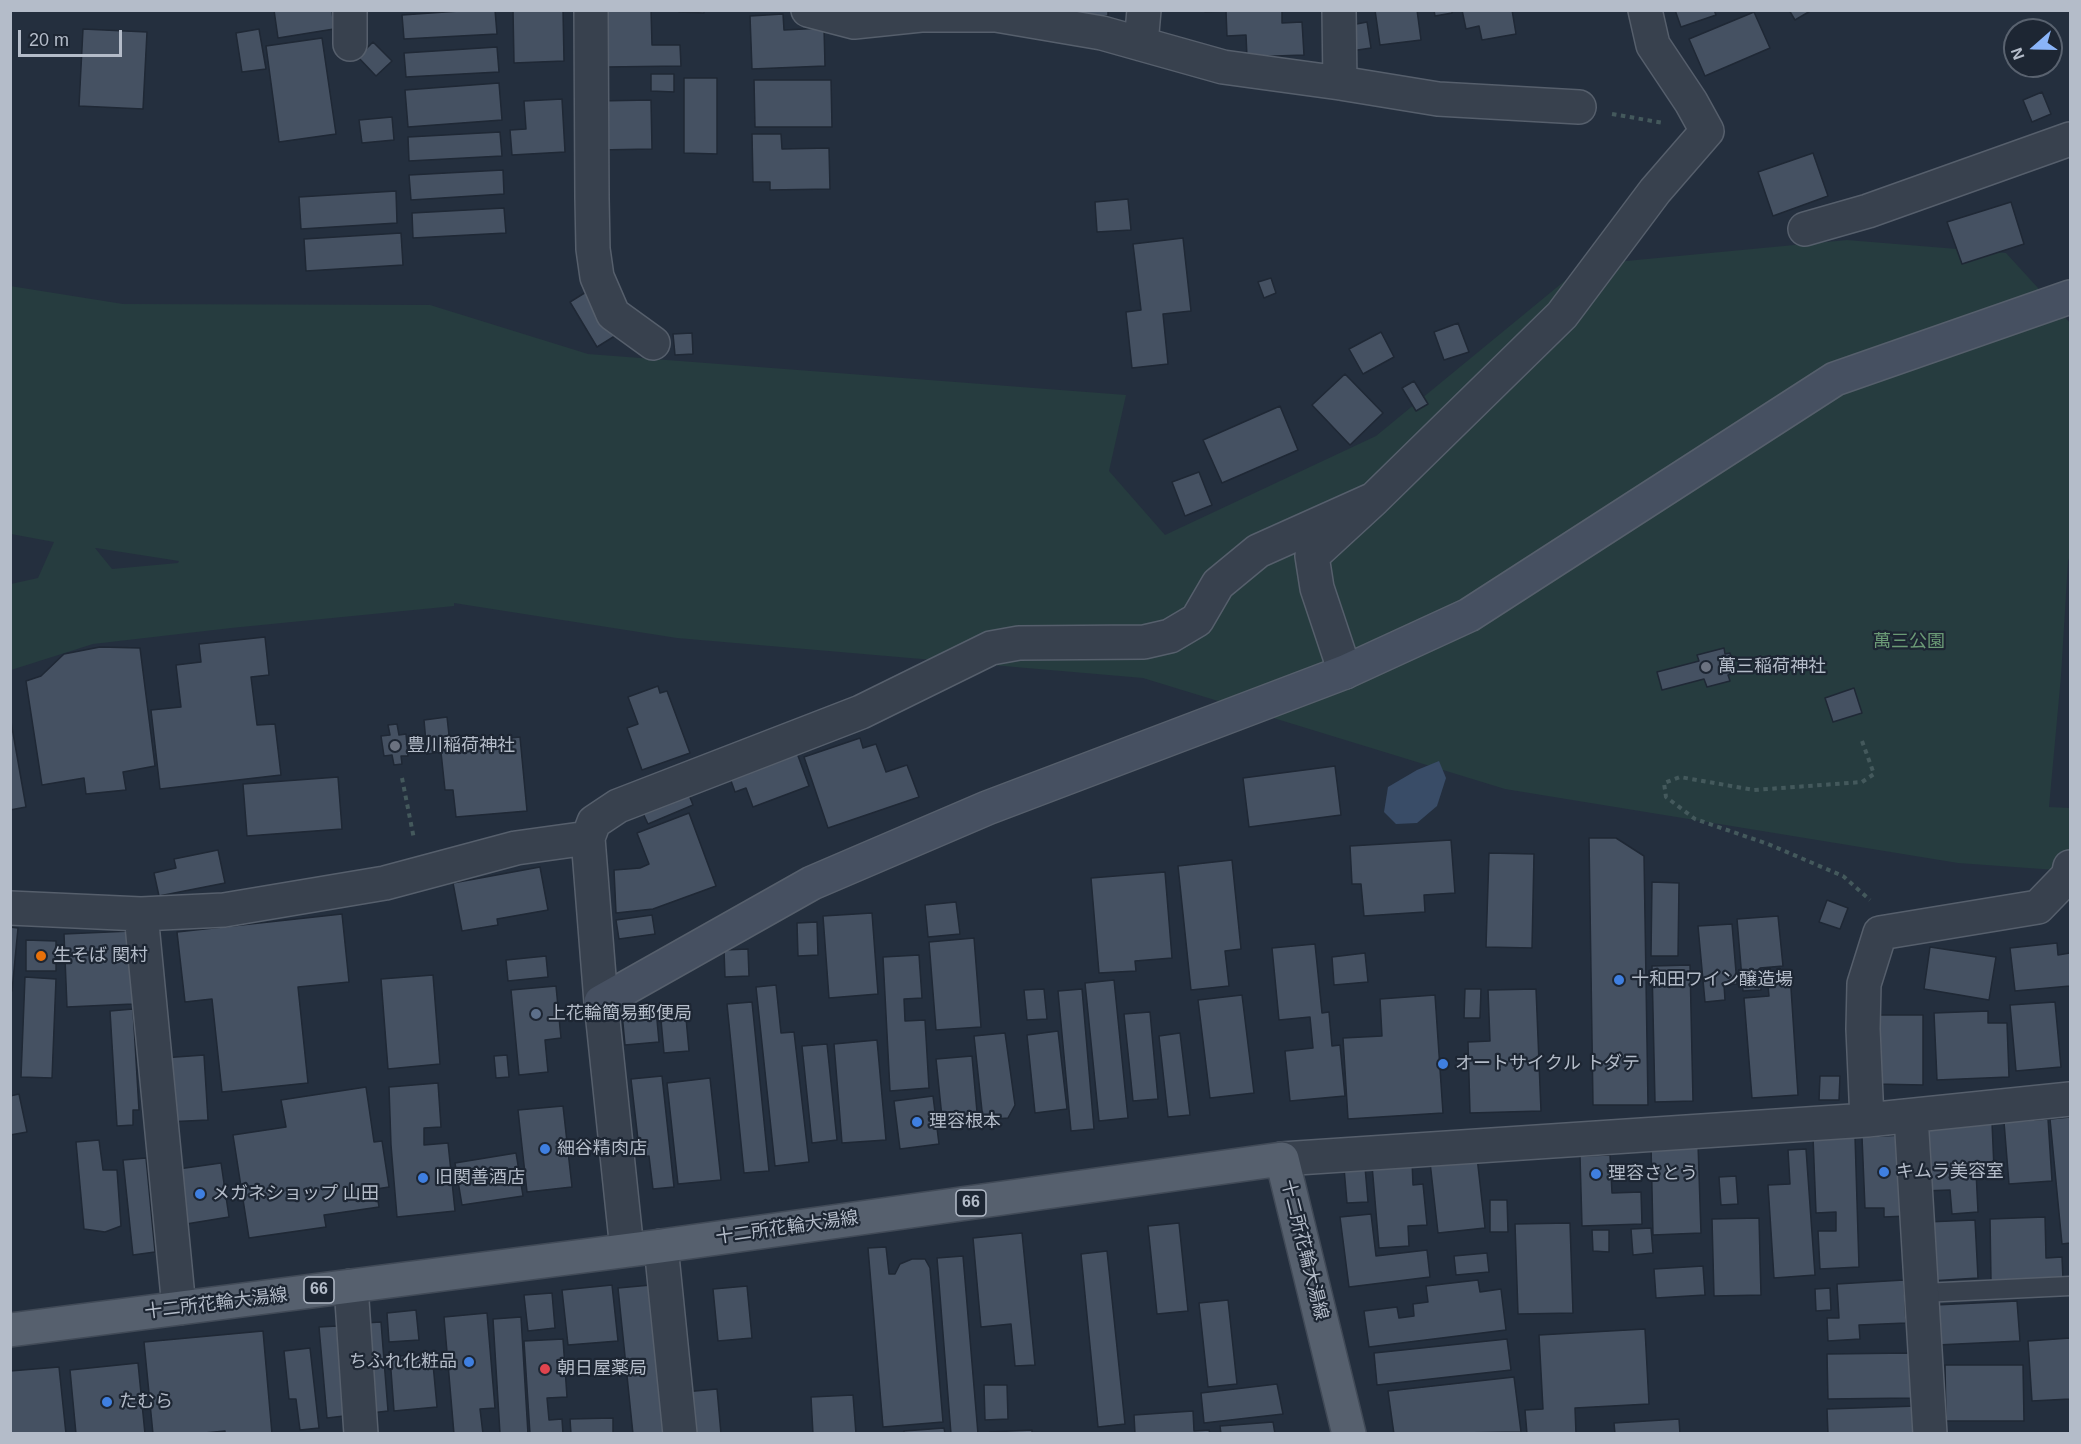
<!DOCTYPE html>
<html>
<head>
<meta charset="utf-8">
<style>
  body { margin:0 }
  #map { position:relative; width:2081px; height:1444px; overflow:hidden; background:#242f3e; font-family:Arial,sans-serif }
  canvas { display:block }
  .frame { position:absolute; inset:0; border:12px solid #b4bcc9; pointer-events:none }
  .north { position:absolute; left:2003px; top:18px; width:60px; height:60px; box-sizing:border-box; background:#1d2633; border:2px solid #59626f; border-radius:50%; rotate:250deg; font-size:16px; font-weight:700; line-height:24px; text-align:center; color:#b4bcc9 }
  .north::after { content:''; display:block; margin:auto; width:21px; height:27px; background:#8ab4f8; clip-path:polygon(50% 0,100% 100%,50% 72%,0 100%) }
  .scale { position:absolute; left:18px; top:30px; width:104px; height:27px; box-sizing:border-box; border:3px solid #b4bcc9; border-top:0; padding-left:8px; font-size:18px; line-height:21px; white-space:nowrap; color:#b4bcc9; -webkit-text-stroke:4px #1d2633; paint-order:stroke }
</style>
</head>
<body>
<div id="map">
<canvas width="2081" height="1444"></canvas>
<div class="frame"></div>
<div class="north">N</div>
<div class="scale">20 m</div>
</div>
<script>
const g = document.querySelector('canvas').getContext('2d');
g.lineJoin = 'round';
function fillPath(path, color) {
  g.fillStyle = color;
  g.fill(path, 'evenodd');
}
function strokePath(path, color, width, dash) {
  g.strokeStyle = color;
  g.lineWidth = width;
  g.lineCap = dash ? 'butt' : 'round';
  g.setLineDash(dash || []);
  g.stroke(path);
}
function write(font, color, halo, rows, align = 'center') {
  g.font = font + ' Arial,"Noto Sans JP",sans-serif';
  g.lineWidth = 4.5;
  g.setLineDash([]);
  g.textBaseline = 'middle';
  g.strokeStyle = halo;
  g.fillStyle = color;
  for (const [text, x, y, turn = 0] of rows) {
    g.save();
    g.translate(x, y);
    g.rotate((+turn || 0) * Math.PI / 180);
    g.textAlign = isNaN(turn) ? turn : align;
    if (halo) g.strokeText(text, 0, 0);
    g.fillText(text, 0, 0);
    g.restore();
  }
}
fillPath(new Path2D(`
  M1847,240L2006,253L2070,323V556L2068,561L2061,676L2049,807L2070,808V871L1958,863L1505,789L1143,678L677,638L454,603V606L231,628L93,644L11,670V584L38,578L54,542L11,534L10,286L123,304L430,305L588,354L1126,395L1109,471L1165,535L1376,436L1584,265ZM95,548H96L179,561L178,563L112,569Z`), '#263c3f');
fillPath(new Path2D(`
  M1439,761L1446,778L1437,806L1417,823L1396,824L1384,812L1388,787L1417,770Z`), '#394c67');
const building = new Path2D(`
  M274,10H332L334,29L278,38Z
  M474,10H495L497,34L404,39L402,15Z
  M513,10H563L564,61L514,63Z
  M604,10H651L652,45H680L681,66L606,67Z
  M679,10H704V13L679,12Z
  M1058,10H1108V16L1058,15Z
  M1204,10H1282V23L1302,22L1304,55L1247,57L1246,35L1227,36L1226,11L1205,12Z
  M1375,10H1417L1421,40L1380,45Z
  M1434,10H1452V13L1435,16Z
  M1462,10H1512L1516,34L1482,40L1479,26L1466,29Z
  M1675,10H1714L1716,15L1681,27Z
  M1789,10H1812L1795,20Z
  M1754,12L1770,48L1705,76L1689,39Z
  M783,14L784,30L824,28L825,66L752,69L750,16Z
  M1367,22L1371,48L1351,51L1346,26Z
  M83,29L147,32L143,109L79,106Z
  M259,29L266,69L242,72L236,33Z
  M322,38L336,134L279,142L266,46Z
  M373,42L392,61L376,76L358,57Z
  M497,47L499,72L406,77L404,53Z
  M651,74H674V92L651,91Z
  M684,78H717V154L684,153Z
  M754,80H831L832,127H755Z
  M499,83L502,120L408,127L405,90Z
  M2042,92L2051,114L2032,122L2023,100Z
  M562,99L565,152L512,155L510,130L526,129L524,101Z
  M651,100L652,149L598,150L597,101Z
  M392,117L394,140L362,143L359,120Z
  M500,132L502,156L409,161L408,137Z
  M752,134H781L782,149L829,148L830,189L770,190V182H753Z
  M1813,153L1828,196L1773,216L1758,172Z
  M503,170L504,194L411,200L409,175Z
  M396,191L397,223L301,229L299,197Z
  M1128,199L1131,230L1097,232L1095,202Z
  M2011,202L2024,244L1962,264L1947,222Z
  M504,208L506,233L413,238L412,213Z
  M401,233L403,265L306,271L304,239Z
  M1183,238L1191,311L1163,314L1168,364L1132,368L1126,312L1141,310L1133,244Z
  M1271,278L1276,293L1264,298L1258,282Z
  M591,289L618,334L597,347L570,302Z
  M1458,323L1469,352L1444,360L1434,332Z
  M1381,332L1394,357L1363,374L1349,349Z
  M692,333L693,354L675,355L673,334Z
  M1345,374L1383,413L1350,445L1312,405Z
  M1414,381L1428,404L1416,411L1402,388Z
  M1280,406L1298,450L1222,483L1203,440Z
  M1199,472L1212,505L1185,516L1172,482Z
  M265,637L269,675L251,677L257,725L275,724L281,775L160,789L151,710L181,707L176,665L201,662L199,644Z
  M100,647L140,648L155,766L123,772L126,790L86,794L84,778L42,785L26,681L41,676L64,654Z
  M1724,648L1725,654L1730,653L1735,673L1728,675L1730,681L1707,687L1704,679L1662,690L1657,672L1699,661L1697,655Z
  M658,686L660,693L667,691L690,753L642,770L627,728L638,724L628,697Z
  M1854,688L1862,713L1833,722L1825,698Z
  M10,716L26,807L10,810Z
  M447,717L450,744L520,737L527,811L456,817L453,790H445L441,752L427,754L424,720Z
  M397,724L399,735L406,734L408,756H401L402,764L394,765L392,755L384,756L381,736L390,735L388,725Z
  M860,738L863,748L876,744L886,772L907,765L919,797L828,828L804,757Z
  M797,753L809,786L753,807L746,788L735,792L730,778Z
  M1335,766L1341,815L1249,827L1243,778Z
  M338,777L342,829L247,836L243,784Z
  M687,790L693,805L648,824L641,809Z
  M689,813L716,886L653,909L616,913L614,870L640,868L649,864L637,833Z
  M1589,838H1616L1644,856L1648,1105H1593Z
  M1451,840L1455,893L1424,895L1425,912L1364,916L1361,884H1352L1350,846Z
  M218,850L225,883L159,896L154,873L176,868L174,859Z
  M1489,853L1534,854L1532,948L1486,947Z
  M1232,860L1241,949L1225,951L1229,986L1191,990L1178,866Z
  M540,867L548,910L497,919L498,925L462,931L453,883Z
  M1165,872L1172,958L1135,961L1136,971L1099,973L1091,878Z
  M1652,882L1679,883L1678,956H1651Z
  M1827,900L1848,908L1840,929L1819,922Z
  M956,902L960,934L928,937L925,905Z
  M872,913L878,994L829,998L823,916Z
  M342,914L349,982L298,987L308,1083L222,1092L212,999L185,1002L177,932Z
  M652,915L655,934L619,939L616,920Z
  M1778,916L1783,966L1760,968L1761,990L1743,991L1737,919Z
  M817,922L818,955L798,956L797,923Z
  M1732,924L1737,984L1724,985L1725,1000L1705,1002L1698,926Z
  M10,927L18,928L12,991H10Z
  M131,931L133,1004L67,1007L64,934Z
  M974,938L981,1027L936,1030L929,942Z
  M26,940L56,941V971H26Z
  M2057,943L2058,955L2070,953V986L2015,991L2010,948Z
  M1315,944L1322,1013L1329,1012L1332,1046L1340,1045L1345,1096L1290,1101L1285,1051L1313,1048L1310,1017L1279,1020L1272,948Z
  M1930,947L1996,957L1989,1000L1924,989Z
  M748,949L749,976L725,977L724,950Z
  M1365,953L1368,982L1334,985L1332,957Z
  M919,955L922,998L904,999L905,1021L925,1020L929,1088L890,1091L883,957Z
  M546,956L548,977L508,981L506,960Z
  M1690,965L1693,1101L1655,1102L1652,966Z
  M1790,973L1798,1095L1752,1098L1744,998L1769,996L1767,974Z
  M433,975L440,1064L388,1069L381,979Z
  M25,977L56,979L52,1078L21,1077Z
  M1114,980L1128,1118L1099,1121L1085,983Z
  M776,985L781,1033L794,1032L809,1162L775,1166L756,987Z
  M556,986L561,1038L545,1040L548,1072L519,1075L511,990Z
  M1044,989L1047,1019L1027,1020L1024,990Z
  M1082,989L1094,1129L1071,1131L1058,991Z
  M1465,989H1481L1480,1018H1464Z
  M1536,989L1541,1111L1470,1113L1468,1042L1490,1041L1488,990Z
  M1242,995L1254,1093L1210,1098L1198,1000Z
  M1435,995L1443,1113L1348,1119L1343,1038L1382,1036L1380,999Z
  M752,1002L769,1171L744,1173L727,1004Z
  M2055,1002L2061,1067L2016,1071L2010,1005Z
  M133,1009L139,1110H133V1125L117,1126L110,1011Z
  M656,1009L659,1042L625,1045L622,1013Z
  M1988,1011V1023H2007L2009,1077L1937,1080L1934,1013Z
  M1150,1012L1158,1099L1133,1101L1124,1014Z
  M1875,1015H1923V1085L1875,1084Z
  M686,1018L689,1051L664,1053L661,1020Z
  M1058,1031L1067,1109L1035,1113L1027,1035Z
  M1005,1033L1015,1105L1008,1118L983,1120L974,1036Z
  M1180,1033L1190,1115L1168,1117L1159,1036Z
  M877,1040L886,1140L842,1143L834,1044Z
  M827,1044L837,1140L812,1143L802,1046Z
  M204,1055L208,1120L166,1122L162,1058Z
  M507,1055L509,1077L496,1078L494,1056Z
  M972,1056L978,1123L943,1127L936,1059Z
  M662,1076L674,1187L653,1189L649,1156L640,1157L631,1079Z
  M1820,1076H1840L1839,1100H1819Z
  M710,1078L721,1180L678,1184L667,1083Z
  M438,1083L441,1127L424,1128V1145L448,1143L455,1211L397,1217L391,1145L389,1087Z
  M366,1087L374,1142L382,1141L389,1187L376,1189L379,1207L324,1215L326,1227L249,1238L233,1135L286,1127L281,1100Z
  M19,1094L27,1132L10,1135V1096Z
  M933,1096L939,1144L900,1149L894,1101Z
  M563,1106L572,1187L527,1192L518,1110Z
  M2070,1117V1243L2062,1244L2050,1119Z
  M2048,1119L2052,1181L2009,1184L2004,1122Z
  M1992,1122L1994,1169L1976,1171L1978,1212L1952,1214L1950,1190L1923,1191L1920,1126Z
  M1903,1135L1907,1216L1884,1217V1208H1865L1862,1137Z
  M1855,1136L1859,1267L1820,1269L1818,1231H1836V1212L1816,1213L1813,1137Z
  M99,1140L103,1170H117L121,1226L105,1232L84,1229L76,1142Z
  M1698,1144L1701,1233L1653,1235L1651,1145Z
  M1806,1149L1815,1275L1774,1278L1768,1185L1790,1184L1788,1150Z
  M516,1153L523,1196L462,1205L455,1163Z
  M1610,1155L1612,1193L1641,1192L1642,1224L1582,1226L1580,1156Z
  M1477,1157L1485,1228L1438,1233L1430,1162Z
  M146,1158L155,1252L133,1255L123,1160Z
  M1412,1161L1413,1185L1423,1184L1427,1225L1408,1226L1409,1246L1379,1248L1372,1165Z
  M221,1163L229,1217L180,1225L171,1170Z
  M1365,1167L1368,1202L1347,1203L1344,1168Z
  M1736,1176L1738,1204L1721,1205L1719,1177Z
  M1490,1200H1507L1508,1232H1490Z
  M1371,1214L1376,1256L1427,1250L1430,1277L1349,1287L1340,1217Z
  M2045,1217L2046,1258L2062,1257L2063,1279L1991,1281L1990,1219Z
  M1759,1218L1761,1295L1714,1296L1712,1219Z
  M1975,1220L1978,1278L1930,1281L1926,1222Z
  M1179,1223L1188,1311L1157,1314L1148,1226Z
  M1570,1223L1573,1313L1518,1314L1515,1224Z
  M1651,1228L1653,1253L1633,1255L1631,1229Z
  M1592,1230H1609V1252L1593,1251Z
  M1022,1233L1035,1365L1015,1366L1011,1324L981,1327L973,1238Z
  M886,1247L889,1274H895L900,1264L912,1259H925L930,1268L943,1422L883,1427L868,1248Z
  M1107,1251L1125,1424L1098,1427L1081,1254Z
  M1487,1253L1489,1272L1456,1275L1454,1256Z
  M963,1256L978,1434H951L937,1258Z
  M1703,1266L1705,1295L1656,1298L1654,1269Z
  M1478,1280L1480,1292L1501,1289L1506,1330L1369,1347L1364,1311L1397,1307L1399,1318L1414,1316L1413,1304L1428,1302L1426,1286Z
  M1904,1280L1906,1323L1859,1325L1860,1339L1828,1341L1827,1318H1839L1837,1284Z
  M612,1285L618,1341L568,1345L562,1290Z
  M651,1285L665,1434H633L618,1288Z
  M747,1286L752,1338L718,1341L713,1289Z
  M1830,1288L1831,1310L1816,1311L1815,1289Z
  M552,1293L555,1328L528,1331L524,1295Z
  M1228,1300L1237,1384L1208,1387L1199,1303Z
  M2017,1301L2020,1341L1937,1345L1935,1305Z
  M416,1310L419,1340L389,1342L387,1313Z
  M487,1313L495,1408L480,1409L483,1434H454L444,1317Z
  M521,1317L528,1434H500L493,1319Z
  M381,1322L388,1411L371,1413L364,1323Z
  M337,1326L344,1416L327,1418L319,1327Z
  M1645,1329L1649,1404L1575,1408L1576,1434H1527L1525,1410L1543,1409L1539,1335Z
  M263,1331L272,1434H225V1431L194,1434H153L144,1342Z
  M2070,1338V1399L2032,1401L2028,1341Z
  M563,1339L567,1397L547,1398L549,1420L562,1419L563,1434H530L524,1341Z
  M1507,1339L1511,1370L1377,1385L1374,1353Z
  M310,1348L319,1428L300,1430L296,1399H289L284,1351Z
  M432,1353L437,1407L394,1411L390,1357Z
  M1912,1353V1398L1828,1399L1827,1354Z
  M138,1363L145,1434H76L70,1370Z
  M1945,1365H2023L2024,1421H1946Z
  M59,1367L66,1434H10V1371Z
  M1514,1377L1521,1432L1394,1434L1388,1391Z
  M1277,1384L1283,1414L1204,1423L1201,1393Z
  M984,1385H1007L1008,1419L985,1420Z
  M717,1389L721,1434H688L684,1392Z
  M853,1395L856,1434H813L811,1397Z
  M1917,1406L1918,1434H1828L1827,1409Z
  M1193,1411L1194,1431L1209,1430L1210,1434H1135L1134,1415Z
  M613,1418V1434H571L570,1419Z
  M1679,1419L1680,1434H1615L1614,1423Z
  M1273,1422L1275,1434H1221L1220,1426Z
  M944,1428L945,1434H904V1431Z
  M1032,1430V1434H990V1432Z`);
fillPath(building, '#455162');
strokePath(building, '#1f2835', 1.5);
const lane = new Path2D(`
  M1922,1293L2070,1286`);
const street = new Path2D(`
  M350,10V44
  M591,10L592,198L593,249L597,277L613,314L653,343
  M808,10L854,22L921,15H996L1102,33L1223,67L1340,83L1438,99L1579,107
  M1339,10L1340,83
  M1141,44L1144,10
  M1805,229L1868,211L2070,139
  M1345,672L1317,588L1312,556L1374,499L1562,315L1655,191L1707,131L1691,102L1653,45L1645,10
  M588,838L594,822L618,806L861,712L991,648L1019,643L1144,642L1170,636L1197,620L1218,584L1258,551L1374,499
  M10,908L141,914L224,910L385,883L516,848L588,838L601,1002L627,1250
  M141,914L179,1308
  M1911,1116L1930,1434
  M1867,1120L1863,1029L1864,984L1880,933L2038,907L2068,876L2070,867
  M1282,1159L1867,1120L2070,1099
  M661,1246L680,1434
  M351,1286L361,1434`);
const secondary = new Path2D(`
  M601,1002L812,883L987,808L1345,672L1469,615L1835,379L2070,297`);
const primary = new Path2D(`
  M10,1330L661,1246L1282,1159L1349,1434`);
strokePath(lane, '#565f6c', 21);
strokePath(street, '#565f6c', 36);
strokePath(secondary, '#565f6c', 36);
strokePath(primary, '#414a57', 36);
strokePath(new Path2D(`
  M1612,114L1664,123
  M1862,741L1874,774L1862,782L1754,790L1680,777L1664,783L1666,797L1695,819L1768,844L1843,876L1870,900
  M402,778L414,839`), '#44595c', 4, [4.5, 4.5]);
strokePath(lane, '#38414e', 18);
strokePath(street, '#38414e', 33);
strokePath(secondary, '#465061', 33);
strokePath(primary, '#56606e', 33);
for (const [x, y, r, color] of [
  [1706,667,6,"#6b7280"],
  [395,746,6,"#6b7280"],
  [41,956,6,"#e8710a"],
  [1619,980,6,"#3f7fe0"],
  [536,1014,6,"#5c6f8a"],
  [1443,1064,6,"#3f7fe0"],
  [917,1122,6,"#3f7fe0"],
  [545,1149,6,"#3f7fe0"],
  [1884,1172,6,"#3f7fe0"],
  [1596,1174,6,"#3f7fe0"],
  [423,1178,6,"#3f7fe0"],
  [200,1194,6,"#3f7fe0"],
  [469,1362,6,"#3f7fe0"],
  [545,1369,6,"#e0444e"],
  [107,1402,6,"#3f7fe0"]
]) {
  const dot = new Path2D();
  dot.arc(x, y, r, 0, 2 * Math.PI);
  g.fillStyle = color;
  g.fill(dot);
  strokePath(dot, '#1d2633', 2);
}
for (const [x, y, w] of [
  [971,1203,30],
  [319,1290,30]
]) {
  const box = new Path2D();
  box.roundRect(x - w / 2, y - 13, w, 26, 4.5);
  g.fillStyle = '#1d2633';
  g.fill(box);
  strokePath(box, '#b4bcc9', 1.5);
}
write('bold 16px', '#b4bcc9', null, [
  ["66",971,1203],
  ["66",319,1290]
]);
write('18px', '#6b9a76', '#1d2633', [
  ["萬三公園",1909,642]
]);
write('18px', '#b4bcc9', '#1d2633', [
  ["萬三稲荷神社",1718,667],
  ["豊川稲荷神社",407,746],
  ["生そば 関村",53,956],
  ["十和田ワイン醸造場",1631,980],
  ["上花輪簡易郵便局",548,1014],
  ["オートサイクル トダテ",1455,1064],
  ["理容根本",929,1122],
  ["細谷精肉店",557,1149],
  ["キムラ美容室",1896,1172],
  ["理容さとう",1608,1174],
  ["旧関善酒店",435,1178],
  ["メガネショップ 山田",212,1194],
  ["ちふれ化粧品",457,1362,"right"],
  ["朝日屋薬局",557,1369],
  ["たむら",119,1402]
], 'left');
write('18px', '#b4bcc9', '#1d2633', [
  ["十二所花輪大湯線",787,1228,-8],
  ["十二所花輪大湯線",1304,1250,76],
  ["十二所花輪大湯線",216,1304,-7]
]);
</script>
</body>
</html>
